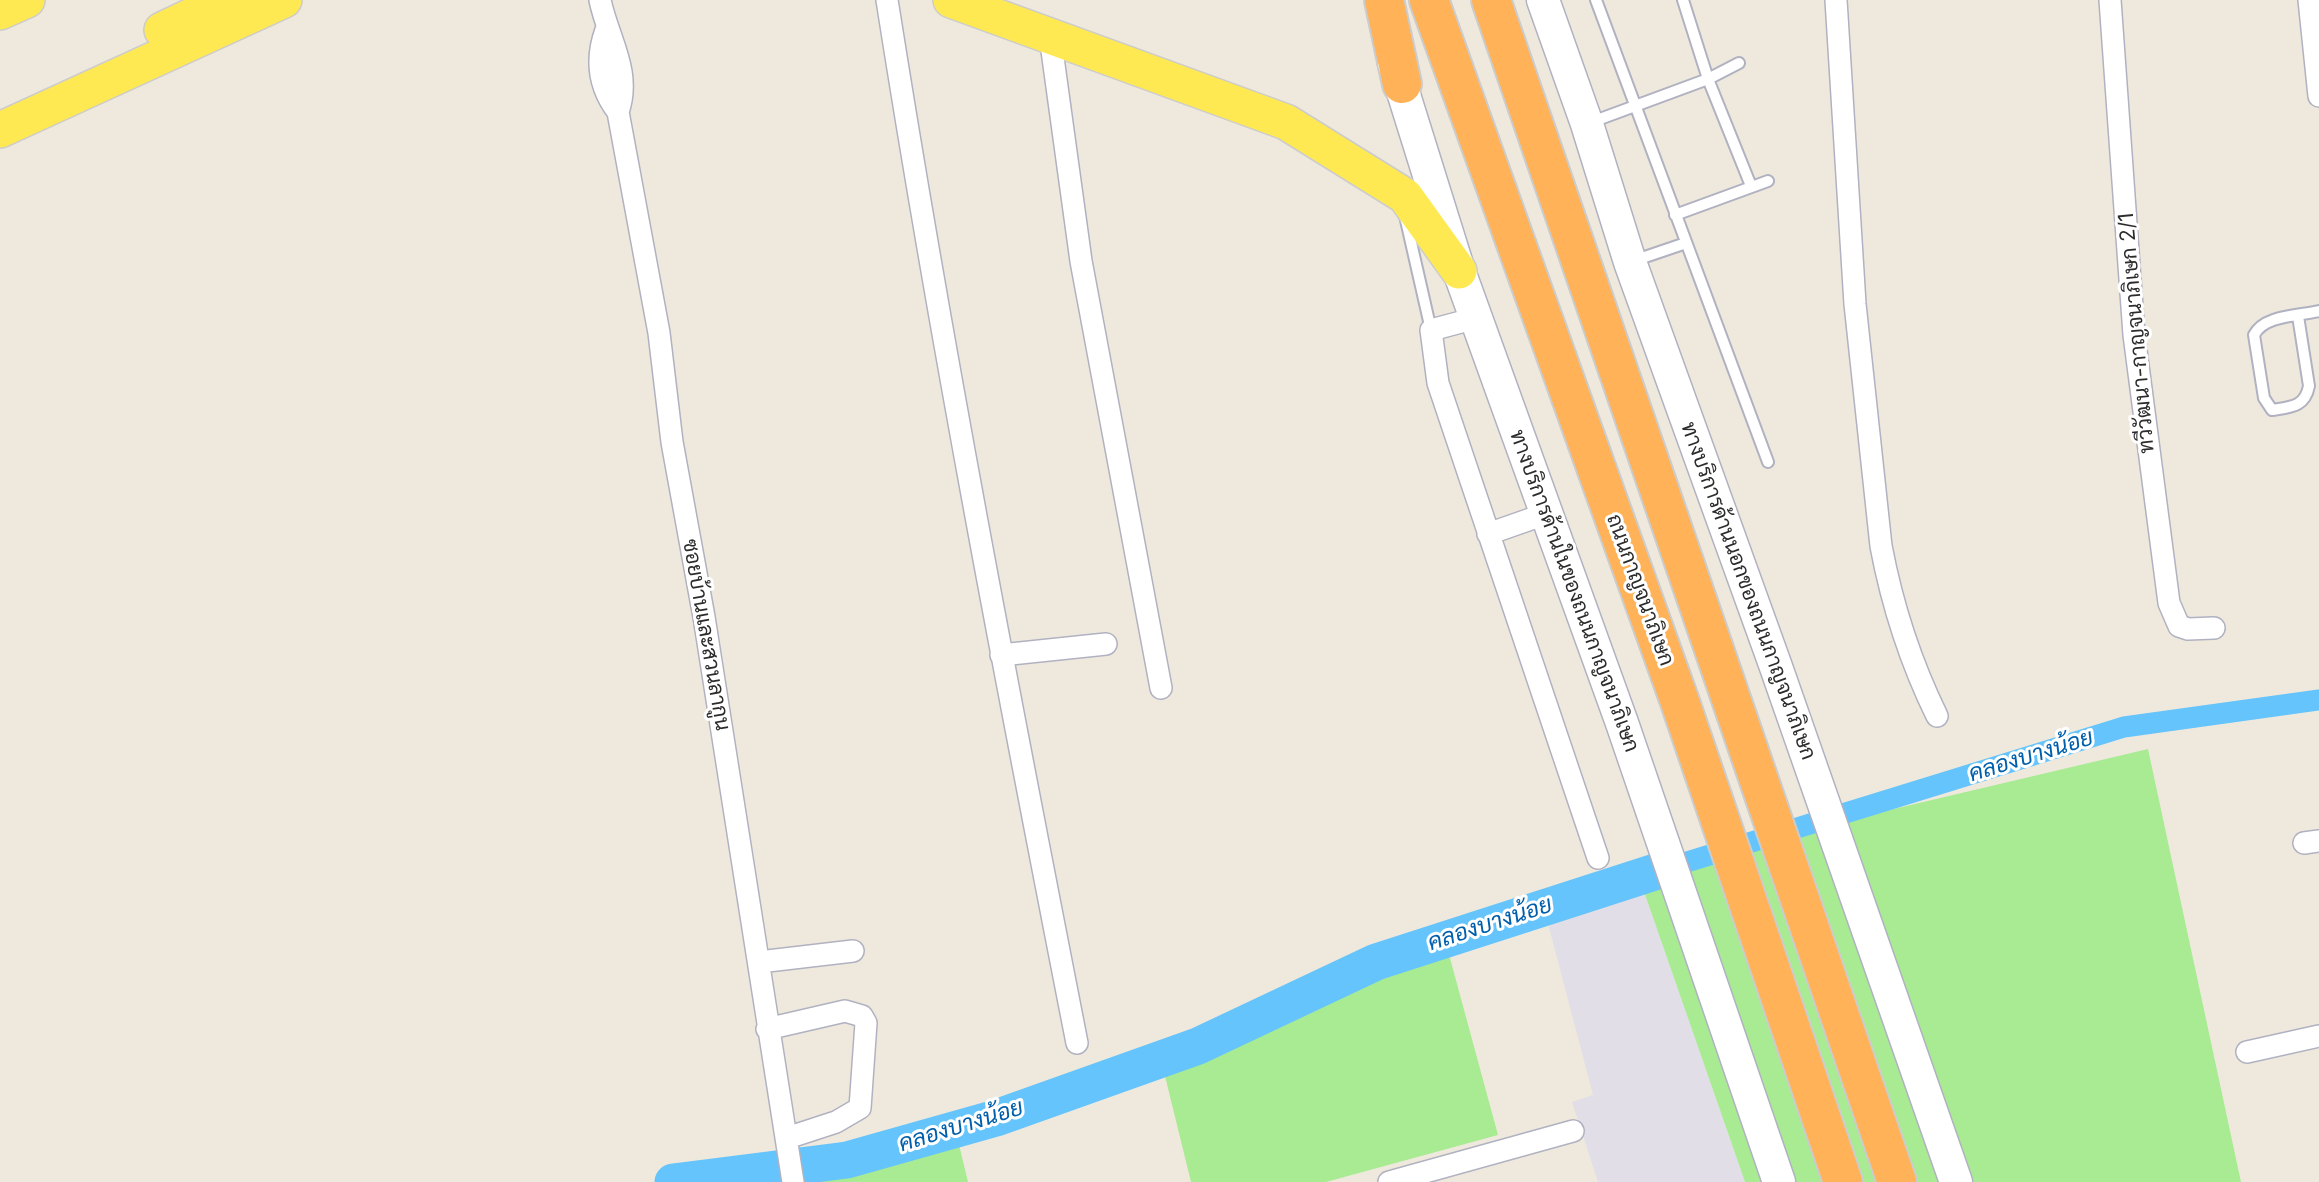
<!DOCTYPE html>
<html>
<head>
<meta charset="utf-8">
<style>
  body { margin:0 }
  canvas { display:block; background:#efe9dd }
</style>
</head>
<body>
<canvas width="2319" height="1182"></canvas>
<script>
const g = document.querySelector('canvas').getContext('2d');
g.lineJoin = 'round';
function fillPath(path, color) {
  g.fillStyle = color;
  g.fill(path, 'evenodd');
}
function strokePath(path, color, width, dash) {
  g.strokeStyle = color;
  g.lineWidth = width;
  g.lineCap = dash ? 'butt' : 'round';
  g.setLineDash(dash || []);
  g.stroke(path);
}
function write(font, color, halo, rows, align = 'center') {
  g.font = font + ' Inter,Sarabun,sans-serif';
  g.lineWidth = 6;
  g.setLineDash([]);
  g.textBaseline = 'middle';
  g.strokeStyle = halo;
  g.fillStyle = color;
  for (const [text, x, y, turn = 0] of rows) {
    g.save();
    g.translate(x, y);
    g.rotate((+turn || 0) * Math.PI / 180);
    g.textAlign = isNaN(turn) ? turn : align;
    if (halo) g.strokeText(text, 0, 0);
    g.fillText(text, 0, 0);
    g.restore();
  }
}
fillPath(new Path2D(`
  M1641,883L1745,1182H1598L1572,1102L1593,1095L1546,916Z`), '#e1dee7');
fillPath(new Path2D(`
  M2148,749L2241,1182H1745L1641,883L1864,816Z
  M1447,947L1498,1135L1326,1182H1191L1163,1068L1382,967Z
  M957,1136L968,1182H813L904,1157Z`), '#a8eb93');
strokePath(new Path2D(`
  M1661,870L2124,727L2319,700`), '#65c4fc', 21);
strokePath(new Path2D(`
  M673,1182L847,1160L996,1118L1198,1046L1376,962L1661,870`), '#65c4fc', 37);
const lane = new Path2D(`
  M1596,0L1768,462
  M1683,0L1708,79L1751,186
  M1589,123L1708,79L1739,63
  M1675,215L1768,181
  M1405,216L1431,330
  M1633,261L1686,243
  M2298,316L2309,386C2305,407 2291,407 2272,410L2264,398L2254,335C2264,315 2298,316 2319,311`);
const street = new Path2D(`
  M600,0C608,39 632,71 618,112
  M887,0C942,349 1009,696 1077,1043
  M1836,0L1855,304L1881,546C1892,604 1911,663 1937,716
  M2110,0L2134,335L2169,603L2179,626L2188,629L2214,628
  M2309,0L2319,96
  M606,30C595,60 599,87 618,112L659,333L672,442L704,617L793,1182
  M1050,36L1081,261L1161,688
  M1476,318L1431,330L1438,383L1598,858
  M1488,534L1545,514
  M1001,655L1106,644
  M2304,843L2319,841
  M759,962L853,951
  M767,1029L845,1011L862,1016L866,1023L860,1108L836,1122L787,1138
  M2247,1052L2319,1036
  M1389,1182L1573,1131`);
const secondary = new Path2D(`
  M1543,0L1587,124L1630,262L1776,667L1956,1182
  M1394,63L1459,271L1622,723L1779,1182`);
const primary = new Path2D(`
  M951,0L1286,122L1405,196L1459,271
  M0,12L27,0
  M162,30L225,0
  M0,130L284,0`);
const highway = new Path2D(`
  M1384,0L1402,84
  M1429,0L1680,702L1843,1182
  M1491,0L1897,1182`);
strokePath(lane, '#b1b2c1', 14);
strokePath(street, '#b1b2c1', 24);
strokePath(secondary, '#b1b2c1', 35);
strokePath(primary, '#ccc', 38);
strokePath(highway, '#ccc', 42);
strokePath(lane, '#fff', 10);
strokePath(street, '#fff', 21);
strokePath(secondary, '#fff', 32);
strokePath(primary, '#ffe952', 35);
strokePath(highway, '#ffb258', 38);
write('21px', '#2c2c2c', '#fff', [
  ["ทวีวัฒนา-กาญจนาภิเษก 2/1",2137,333,-95],
  ["ถนนกาญจนาภิเษก",1640,590,70],
  ["ทางบริการด้านในของถนนกาญจนาภิเษก",1574,591,70],
  ["ทางบริการด้านนอกของถนนกาญจนาภิเษก",1748,591,70],
  ["ซอยบ้านและสวนลากูน",706,635,80]
]);
write('italic 23px', '#005fac', '#fff', [
  ["คลองบางน้อย",2031,756,-17],
  ["คลองบางน้อย",1490,924,-18],
  ["คลองบางน้อย",961,1126,-17]
]);
</script>
</body>
</html>
